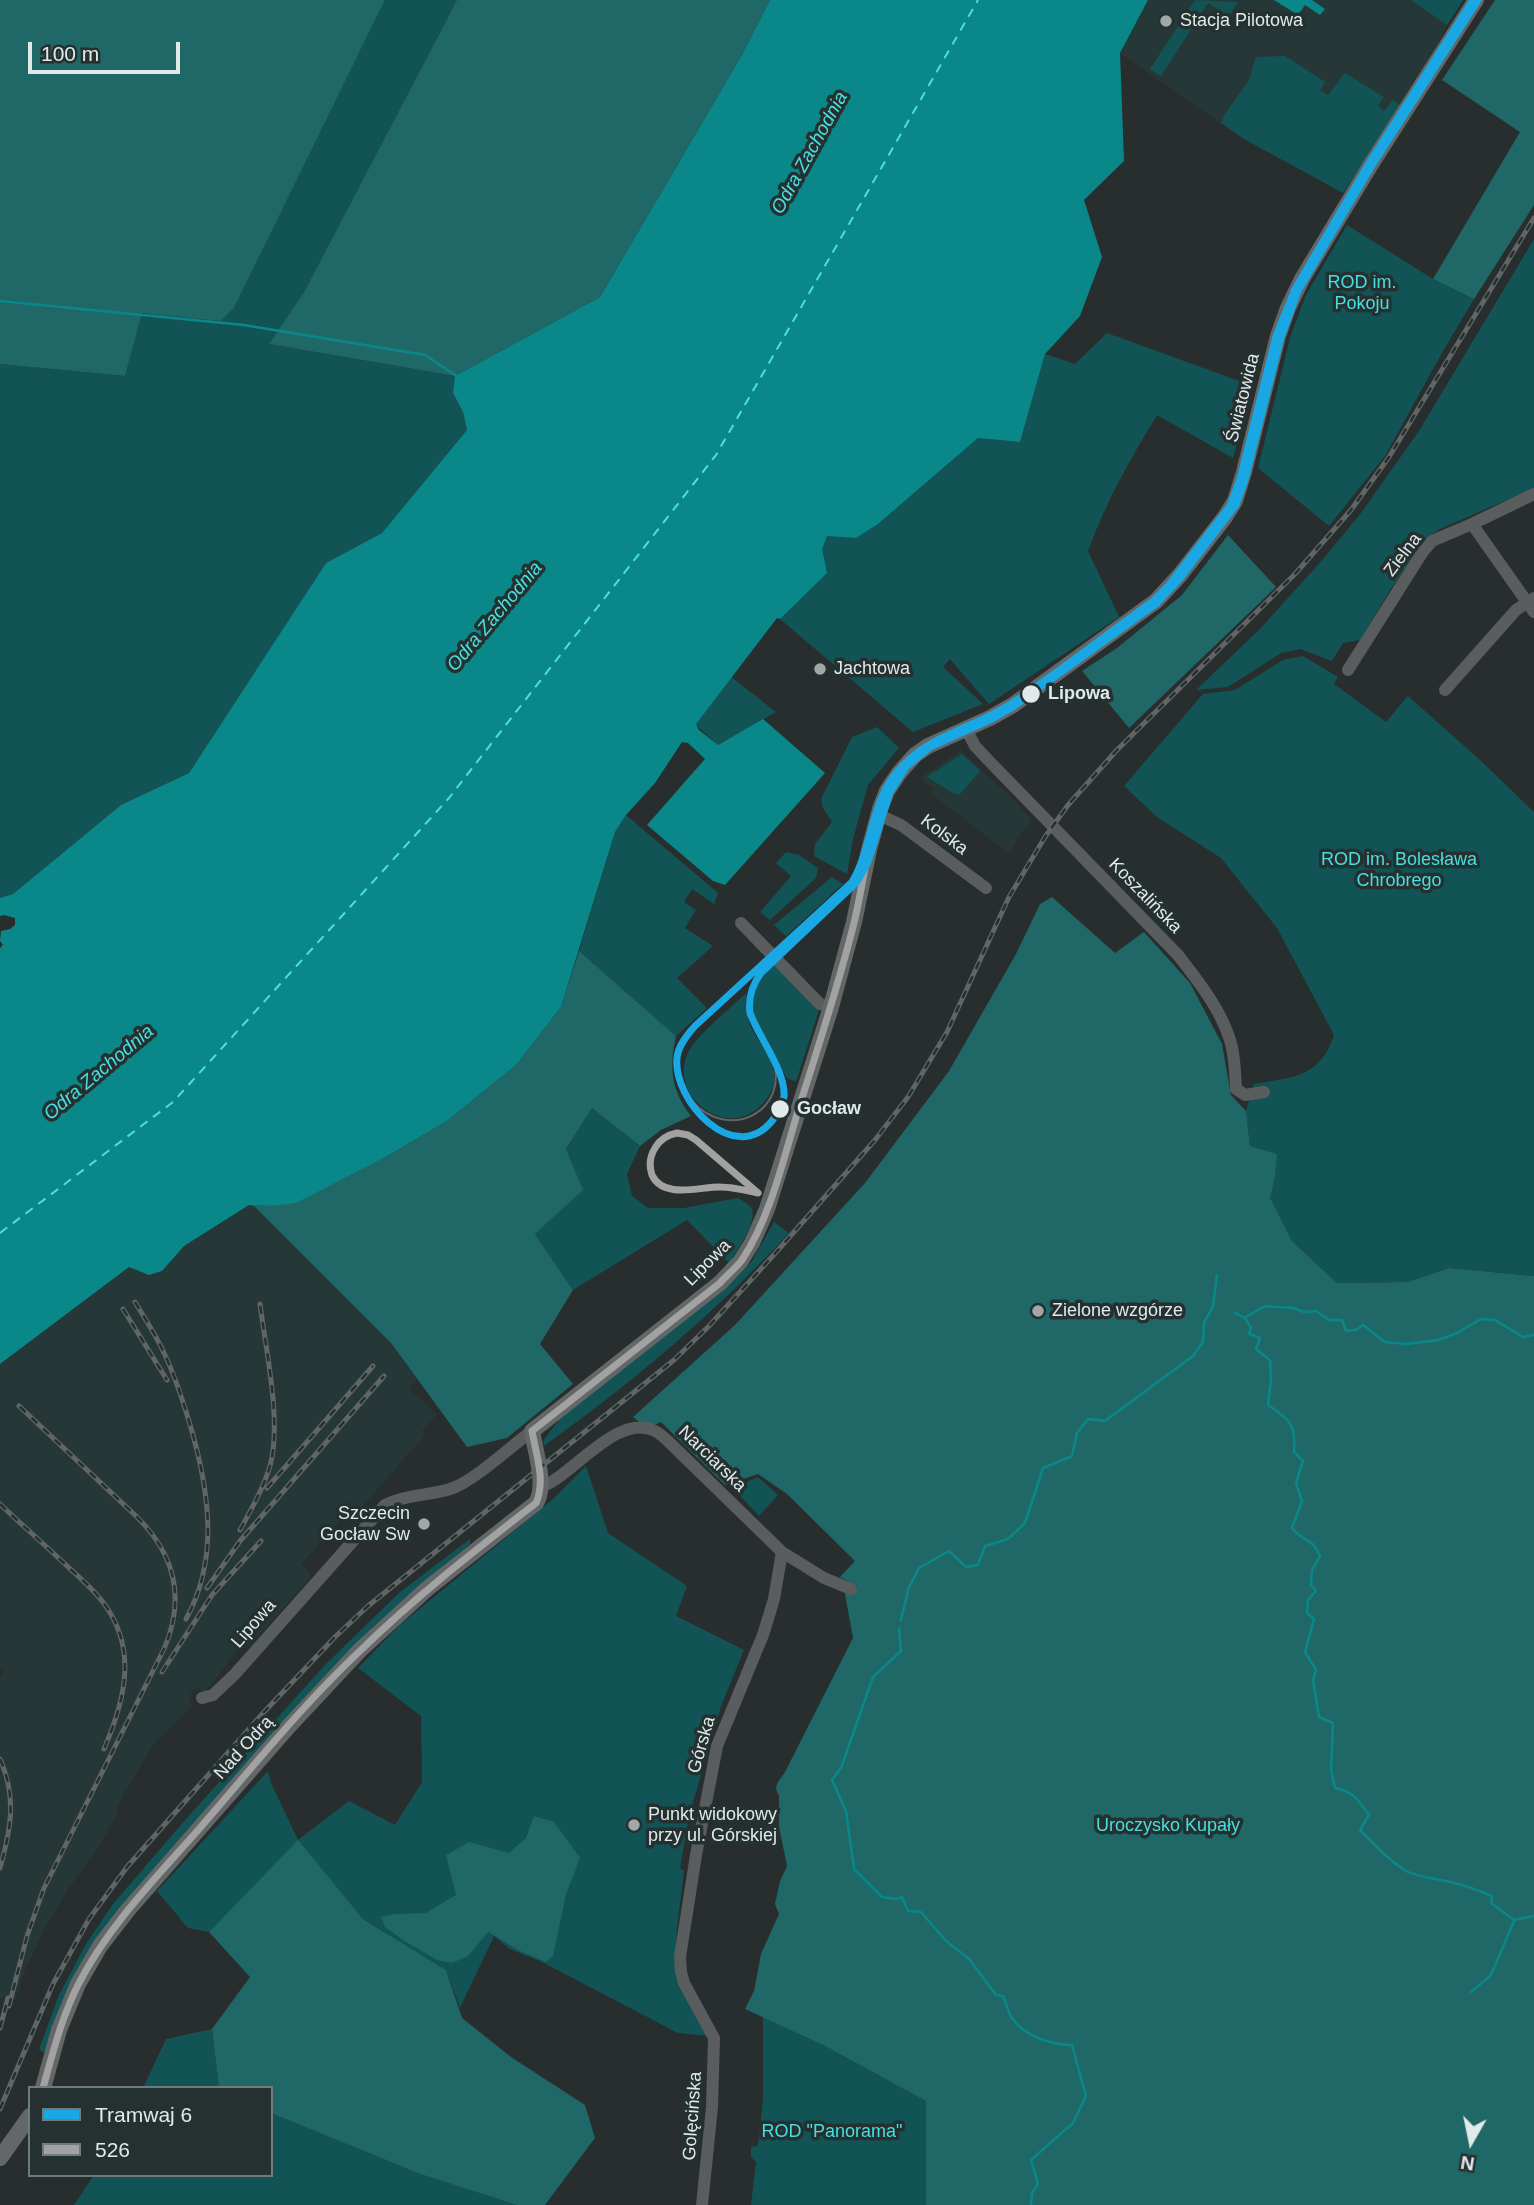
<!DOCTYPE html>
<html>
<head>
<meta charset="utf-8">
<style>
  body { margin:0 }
  #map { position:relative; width:1534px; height:2205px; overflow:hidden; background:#282e2e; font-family:Arial,sans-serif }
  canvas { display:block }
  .legend { position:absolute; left:28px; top:2086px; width:245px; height:91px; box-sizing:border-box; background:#253131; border:2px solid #707b7b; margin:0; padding:9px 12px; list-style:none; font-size:21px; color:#e1e9e9 }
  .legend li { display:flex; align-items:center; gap:14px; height:35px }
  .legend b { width:35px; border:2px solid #707b7b }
  .north { position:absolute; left:1436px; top:2107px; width:70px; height:70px; -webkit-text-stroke:5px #253131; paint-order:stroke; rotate:189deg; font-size:19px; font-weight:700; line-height:28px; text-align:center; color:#e1e9e9 }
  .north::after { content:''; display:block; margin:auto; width:24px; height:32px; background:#e1e9e9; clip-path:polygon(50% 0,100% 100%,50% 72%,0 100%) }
  .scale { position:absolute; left:28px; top:42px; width:152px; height:32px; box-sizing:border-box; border:4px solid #e1e9e9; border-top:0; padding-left:9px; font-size:21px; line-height:24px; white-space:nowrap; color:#e1e9e9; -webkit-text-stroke:5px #253131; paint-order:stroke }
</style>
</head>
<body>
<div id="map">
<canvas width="1534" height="2205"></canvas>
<ul class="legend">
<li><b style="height:9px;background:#1aa8e4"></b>Tramwaj 6</li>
<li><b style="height:9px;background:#a2a2a2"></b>526</li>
</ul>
<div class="north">N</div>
<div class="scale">100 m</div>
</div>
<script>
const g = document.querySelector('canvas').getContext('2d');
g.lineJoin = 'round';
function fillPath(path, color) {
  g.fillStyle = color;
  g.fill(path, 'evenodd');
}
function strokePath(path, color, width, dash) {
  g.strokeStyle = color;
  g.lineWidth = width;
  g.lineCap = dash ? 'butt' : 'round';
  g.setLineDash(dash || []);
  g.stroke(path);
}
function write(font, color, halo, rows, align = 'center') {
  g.font = font + ' Arial,sans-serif';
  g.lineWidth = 7;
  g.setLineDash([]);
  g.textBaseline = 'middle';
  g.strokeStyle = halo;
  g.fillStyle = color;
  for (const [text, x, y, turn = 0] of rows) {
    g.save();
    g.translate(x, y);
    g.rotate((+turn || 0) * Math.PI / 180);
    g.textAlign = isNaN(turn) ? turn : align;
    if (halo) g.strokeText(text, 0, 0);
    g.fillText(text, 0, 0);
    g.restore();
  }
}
fillPath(new Path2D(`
  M1148,0H1463L1447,25L1425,70L1343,193L1244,139L1120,53Z
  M961,751L1014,800L1032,821L1017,838L1010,854L930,793L933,788L920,778Z
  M249,1205L255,1207L391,1343L417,1380L409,1389L437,1414L422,1431L425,1435L353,1517L347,1513L301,1564L312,1575L249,1647L243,1643L204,1693L198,1688L192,1690L189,1702L196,1705L191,1706L155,1742L117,1806V1815L98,1847L67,1891L46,1926L27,1965L15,2000L0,1998V1677L4,1670L0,1666V1364L129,1267L149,1275L162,1271L184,1246Z`), '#253837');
fillPath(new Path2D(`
  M385,0H457L304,292L269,344L455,376L453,393L463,412L467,430L382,533L326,563L189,773L121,805L13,894L0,898V364L125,376L141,312L221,321L234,308Z
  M1195,0L1238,2L1229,16L1208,3L1161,76L1150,69Z
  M1411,0H1463L1447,25Z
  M1285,56L1325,82L1320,90L1328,95L1345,73L1384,97L1378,106L1384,111L1393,100L1401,106L1343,193L1244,139L1221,123L1225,114L1249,80L1256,57Z
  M1347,225L1433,279L1474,299L1443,351L1385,456L1329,526L1258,468L1290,338L1306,295Z
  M1534,239V488L1440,529L1425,539L1389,592L1360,640L1343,643L1332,661L1300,649L1281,653L1228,687L1196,690L1260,629L1324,558L1361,513L1419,431Z
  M1107,333L1253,386L1233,458L1157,415C1130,459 1106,502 1088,551L1119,617L989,704L950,659L943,667L983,704L913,732L780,619L793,605L827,535L856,538L878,524L978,438L1020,442L1045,354L1075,364Z
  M1303,656L1338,677L1334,684L1386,722L1408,696L1480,760L1534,812V1276L1449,1268L1408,1282L1337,1283L1292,1241L1269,1198L1275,1177L1250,1146L1246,1111L1254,1084C1293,1077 1320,1078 1334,1035L1277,928L1221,858L1157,817L1124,786L1203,694L1235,690L1283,660Z
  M730,676L776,712L718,745L695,724Z
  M877,727L899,748L868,785L853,839L847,874L814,856L815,844L832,822L823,808L821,799L852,737Z
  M962,754L980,771L960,794H955L927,777Z
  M626,815L718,893L714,904L692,889L684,902L696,910L685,928L713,946L677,978L707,1008L676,1036L579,951L615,832Z
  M786,852L799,855L818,868L816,878L770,920L760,912L791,876L776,863Z
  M832,877L843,884L786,936L774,925Z
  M774,963L819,1010L796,1082L787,1078C772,1051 737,1011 758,980C762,974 769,968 774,963Z
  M746,993C746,1004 746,1014 750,1025C758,1043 778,1062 774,1083C773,1090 768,1097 764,1102C730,1143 669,1098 687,1055C694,1037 731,1008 746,993Z
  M592,1108L640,1146L627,1174L632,1196L648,1208H684L738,1198C743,1201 749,1204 752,1209C757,1223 736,1252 729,1263L687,1220L573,1290L535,1234L582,1190L566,1149Z
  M774,1222L789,1233C715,1313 632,1383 544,1446L543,1441L563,1415L737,1277L752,1261Z
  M586,1466L608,1533L687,1586L676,1616L744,1650L721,1706L689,1816L680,1868L684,1871L677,1928L675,1975L708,2036L678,2033L540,1961L510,1949L494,1936L460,2008L446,1970L363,1919L298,1841L209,1932L188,1928L157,1891L268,1771L271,1783L298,1840L349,1801L395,1825L422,1782L421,1716L358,1668L400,1625L553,1499Z
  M758,1477L778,1495L759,1516L733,1488Z
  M470,1539V1544L374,1626L141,1886L45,2054L39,2049L59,1995L86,1944L113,1904L185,1820L327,1663L400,1592Z
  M763,2017L825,2046L927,2101L926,2205H751L756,2162L751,2157V2147L758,2146L763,2099Z
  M212,2029L219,2088H143L166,2039Z
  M271,2113L420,2174L517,2205H74L94,2175H271Z`), '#125455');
fillPath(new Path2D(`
  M0,0H385L234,308L221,321L142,313L125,376L0,364Z
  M457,0H770L743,53L600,297L455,376L269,344L304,292Z
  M1495,0H1534V205L1474,299L1433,279L1520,132L1442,80Z
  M1228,535L1276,587L1129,728L1082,671L1117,648L1182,595Z
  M1052,897L1115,953L1144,932L1190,983L1222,1044L1231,1095L1246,1111L1250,1146L1277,1154L1275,1177L1270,1198L1292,1241L1337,1283L1408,1282L1449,1268L1534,1276V2205H926V2101L825,2046L745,2009L754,1991L761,1954L779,1914L775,1904L780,1881L787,1866L779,1827V1795C772,1786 780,1780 785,1772L853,1638L845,1594L857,1586L840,1577L855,1561L787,1494L758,1474L725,1485L661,1422L647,1428L633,1417L735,1325L865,1183L949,1071L1016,954L1040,904Z
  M579,951L676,1036C669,1068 671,1090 691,1116L661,1130L640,1146L592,1108L566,1149L583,1190L535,1234L573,1290L540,1344L573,1384L507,1438L467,1447L391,1343L255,1207L250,1205L270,1206L389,1155L447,1121L516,1065L561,1007Z
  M534,1816L554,1822L580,1858L566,1894L553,1956L546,1962L520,1951L488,1932L468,1956L452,1963L437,1960L406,1942L385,1927L381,1917L395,1914L426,1913L456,1895L446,1855L469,1842L509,1853L526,1838Z
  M298,1840L363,1919L446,1970L462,2018L511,2057L585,2105L595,2138L545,2205H517L420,2174L271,2113V2088H219L212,2029L250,1977L209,1932Z`), '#206768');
fillPath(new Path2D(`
  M770,0H1148L1120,53L1124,161L1084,200L1102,257L1080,316L1045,354L1020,442L978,438L878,524L856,538L827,536L822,549L827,573L780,619L777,618L696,724L699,730L718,745L763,719L825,773L725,885L713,881L647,825L705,759L688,743L682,742L655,783L626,815L615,832L561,1007L516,1065L447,1121L389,1155L296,1203L270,1206L249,1205L184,1246L162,1271L149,1275L129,1267L0,1364V948L3,945L0,941L1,931L10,929L15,925V918L4,915L0,916V898L13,894L121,805L189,773L326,563L382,533L467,430L463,412L453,393L455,376L600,297L743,53Z
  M1274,0H1312L1325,9L1320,15L1305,5L1298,15Z`), '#0a8889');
strokePath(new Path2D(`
  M0,301L244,325L425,355L458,377
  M1235,1313L1245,1318L1251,1328L1249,1334L1260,1338L1256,1349L1270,1360L1271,1380L1268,1405C1291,1421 1296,1424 1294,1452L1303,1461L1296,1483L1302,1501L1292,1528C1304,1543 1312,1537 1320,1556L1312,1570L1311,1585L1316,1591L1308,1600L1307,1613L1314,1619L1305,1652L1316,1670L1313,1680L1319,1717L1333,1723L1331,1770L1335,1788C1353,1791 1359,1801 1369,1815L1360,1830C1375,1845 1388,1860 1406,1871C1420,1878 1435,1878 1450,1882C1464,1885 1478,1890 1492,1896L1491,1903L1514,1920L1534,1916
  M1246,1317L1265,1306L1293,1308L1304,1312L1316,1311L1329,1320H1342L1346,1331L1356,1330L1363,1325L1385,1342L1407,1344L1439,1340L1457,1333L1481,1319L1495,1320L1523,1337L1534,1335
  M901,1620L909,1587L919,1568L949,1551L966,1567L978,1565L985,1546L1008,1539L1025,1523L1043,1468L1072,1456L1077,1433L1088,1419L1105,1421L1193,1356L1203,1342L1204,1323L1213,1306L1217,1275
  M899,1628L901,1651L873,1677L841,1768L832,1780L846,1811L854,1869L882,1897L896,1899L902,1897L908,1911L921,1912L945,1940L969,1959L996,1995L1003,1996C1006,2003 1008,2012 1012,2018C1024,2036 1051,2045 1072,2045L1086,2096L1073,2123L1031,2160L1038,2184L1032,2193L1031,2205
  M1471,1992L1491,1975L1514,1921`), '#0a8889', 2.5);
strokePath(new Path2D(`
  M0,1233L173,1102L449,798L716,455L978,0`), '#48e0e1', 2, [9, 7]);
strokePath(new Path2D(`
  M1472,524L1534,494
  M1348,670L1422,553L1432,541L1472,524L1534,612
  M1445,690L1516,610L1534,598
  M966,729L975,746L992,764L1178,955C1198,981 1220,1008 1230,1040C1235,1055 1235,1073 1236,1089L1245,1095L1264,1092
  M879,815L901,825L986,888
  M741,923L820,1004L831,1007
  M541,1487C574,1475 617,1412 655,1431C661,1434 667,1440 672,1445L782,1552L824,1578L851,1589
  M202,1698L213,1695L235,1674L385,1505C406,1494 431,1496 453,1488C475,1480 511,1446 532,1431
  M702,2205L712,2107L714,2038L684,1983L681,1972L680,1957L696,1855L717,1746L763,1635L774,1599L782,1552`), '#5a5d5d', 12);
strokePath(new Path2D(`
  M43,2088L59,2030L78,1984L100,1946L127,1911L289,1726L360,1650L428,1588L536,1503C547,1485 535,1451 532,1431L720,1283L740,1262L752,1243L767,1209L831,1007L854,922L869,850L880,809L887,791L899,773L915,755L928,746L990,718L1013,705L1156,601L1180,575L1225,517L1235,501L1244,472L1278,336L1288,308L1302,279L1370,166L1476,0
  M0,2158L30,2116`), '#646767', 16);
strokePath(new Path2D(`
  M692,1101C730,1144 792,1109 772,1057`), '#616565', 2);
const rail = new Path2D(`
  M135,1302C145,1319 156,1335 164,1353C177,1380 185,1407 193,1435C210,1497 218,1561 186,1619
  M123,1309L167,1380
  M267,1488L373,1366
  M0,1504C22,1525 45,1545 67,1566C79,1577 92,1588 102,1601C138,1647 126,1698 104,1749
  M240,1530C251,1510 263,1489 270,1466C282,1422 266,1351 260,1304
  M207,1588L240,1541L384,1376
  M162,1672L212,1595L261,1541
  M0,1759C17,1797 11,1829 0,1868
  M9,2006L27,1936L44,1888L164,1649C186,1598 175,1554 136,1516L19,1406
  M0,2028L8,1998
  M0,2109L53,1984L89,1919L127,1867L264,1712L335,1637L368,1606L674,1360L709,1326L779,1249L875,1140L908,1097L947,1032L1009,897L1045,837L1068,805L1117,750L1295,574L1351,510L1389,457L1534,218`);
strokePath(rail, '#616565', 5);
strokePath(rail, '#253131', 2.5, [8]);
strokePath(new Path2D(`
  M677,1133L688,1135L696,1140L758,1193C745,1190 732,1187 719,1187C699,1187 663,1199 652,1175C649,1166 650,1156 655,1148C660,1139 667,1135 677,1133Z
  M532,1431L720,1283C727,1275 736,1268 742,1260C772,1215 785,1152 801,1101C820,1042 839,983 854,923C868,866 869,798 914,756C927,744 945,738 961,731C979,723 996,715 1013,705L1156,601L1180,575L1225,517L1235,501L1244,472L1278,336L1288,308L1302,279L1370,166L1476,0
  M43,2088C53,2052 62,2016 79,1983C109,1925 156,1878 199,1829C252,1768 303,1704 362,1649C416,1596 476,1550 536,1503C546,1480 536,1455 532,1431`), '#a2a2a2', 7);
strokePath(new Path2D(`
  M1473,0L1368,165L1295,289L1276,336L1240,479L1230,506L1169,585L1153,601C1105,635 1059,673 1009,705C972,729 925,736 896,773C871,804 872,848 852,882L695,1026C687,1035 678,1046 677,1058C673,1101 734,1167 772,1121C777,1114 783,1106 784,1097C786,1071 759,1038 750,1013C748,998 752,985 761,973L857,882L868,862L890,792L906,767L930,747L992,719L1013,707L1156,604L1182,576L1236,505L1245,480L1281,337L1298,291L1371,167L1478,0`), '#1aa8e4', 7);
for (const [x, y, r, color] of [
  [1166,21,7,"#a0a8a8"],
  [820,669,7,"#a0a8a8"],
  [1031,694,10,"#e1e9e9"],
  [780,1109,10,"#e1e9e9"],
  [1038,1311,7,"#a0a8a8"],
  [424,1524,7,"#a0a8a8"],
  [634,1825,7,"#a0a8a8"]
]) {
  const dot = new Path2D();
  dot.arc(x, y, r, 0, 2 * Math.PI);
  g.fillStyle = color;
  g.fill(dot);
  strokePath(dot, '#253131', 2.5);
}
write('18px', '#e1e9e9', '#253131', [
  ["Stacja Pilotowa",1180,21],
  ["Jachtowa",834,669],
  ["Zielone wzgórze",1052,1311],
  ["Szczecin",410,1514,"right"],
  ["Gocław Sw",410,1535,"right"],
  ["Punkt widokowy",648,1815],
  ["przy ul. Górskiej",648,1836]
], 'left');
write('18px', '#46dfe0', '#253131', [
  ["ROD im.",1362,283],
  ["Pokoju",1362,304],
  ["ROD im. Bolesława",1399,860],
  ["Chrobrego",1399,881],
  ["Uroczysko Kupały",1168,1826],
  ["ROD \"Panorama\"",832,2132]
]);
write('18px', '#e1e9e9', '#253131', [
  ["Światowida",1243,398,-76],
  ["Zielna",1403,555,-53],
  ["Kolska",944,835,37],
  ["Koszalińska",1145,896,46],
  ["Lipowa",708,1263,-45],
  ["Narciarska",712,1459,44],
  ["Lipowa",254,1624,-49],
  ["Górska",702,1745,-74],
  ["Nad Odrą",244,1748,-48],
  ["Golęcińska",693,2116,-86]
]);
write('bold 18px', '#e1e9e9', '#253131', [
  ["Lipowa",1048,694],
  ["Gocław",797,1109]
], 'left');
write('italic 19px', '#48e0e1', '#253131', [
  ["Odra Zachodnia",810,153,-61],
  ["Odra Zachodnia",495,617,-50],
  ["Odra Zachodnia",99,1073,-40]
]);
</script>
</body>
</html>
